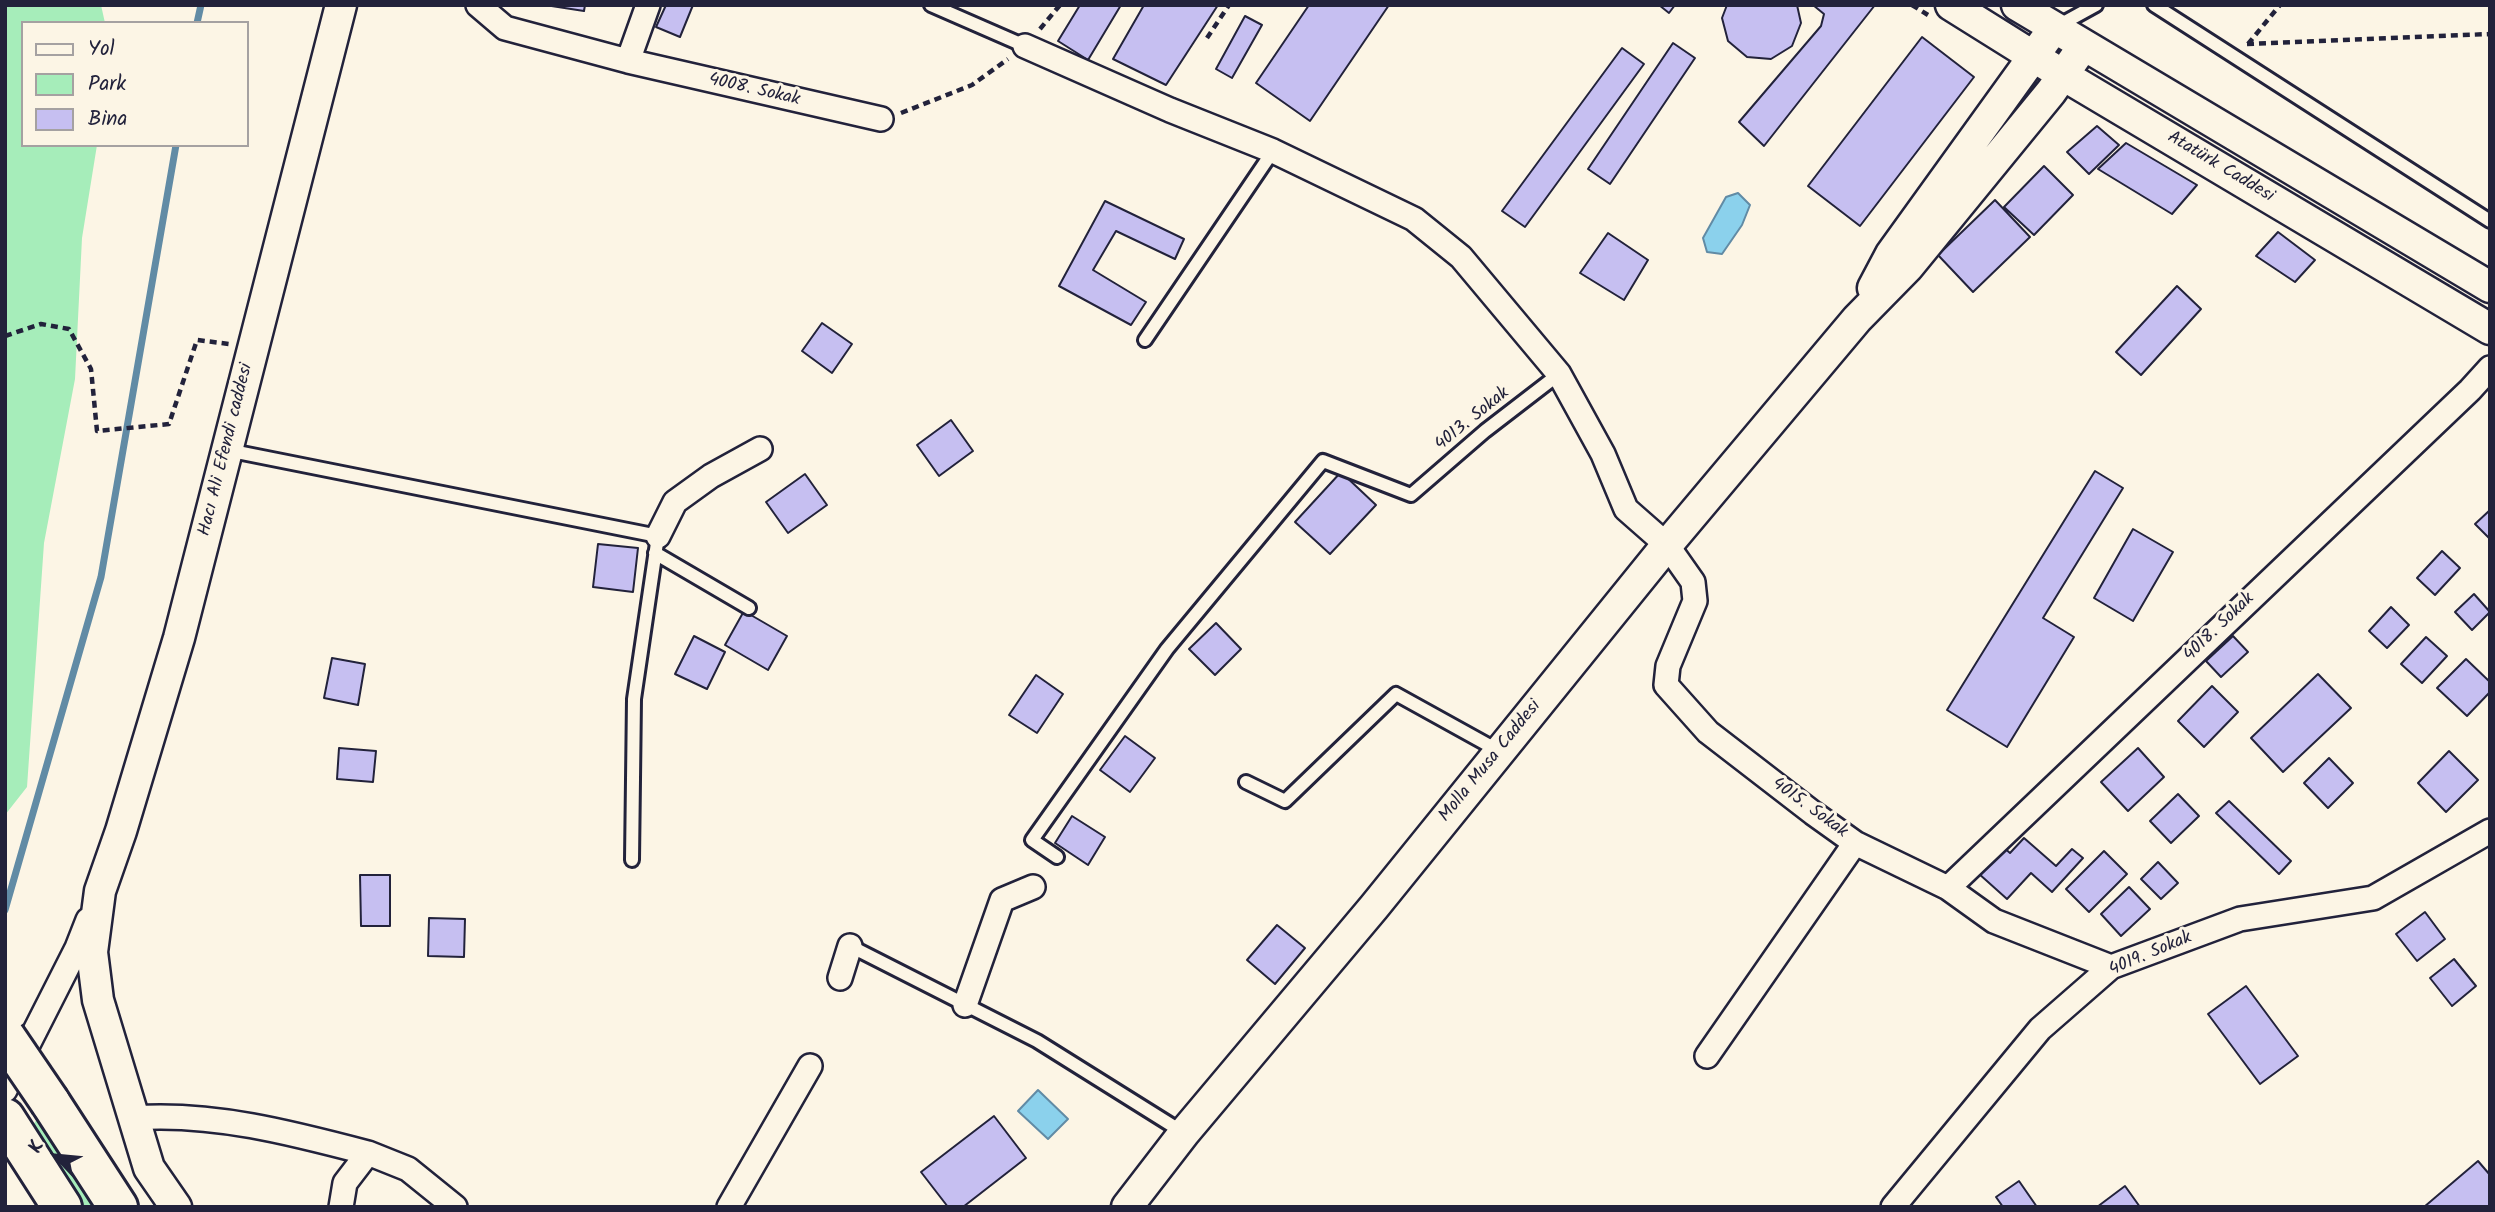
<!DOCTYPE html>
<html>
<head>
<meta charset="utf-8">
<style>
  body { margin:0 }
  #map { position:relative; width:2495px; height:1212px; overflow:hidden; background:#fcf5e5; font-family:Kalam,sans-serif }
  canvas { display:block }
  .frame { position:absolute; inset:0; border:7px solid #22223b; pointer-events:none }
  .legend { position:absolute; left:21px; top:21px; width:228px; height:126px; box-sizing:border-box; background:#fcf5e5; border:2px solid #a5a1a1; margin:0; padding:9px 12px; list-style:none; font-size:21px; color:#22223b }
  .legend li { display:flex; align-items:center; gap:14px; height:35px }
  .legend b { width:35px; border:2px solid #a5a1a1 }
  .north { position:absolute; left:21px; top:1121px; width:70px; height:70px; -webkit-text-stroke:5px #fcf5e5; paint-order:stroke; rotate:296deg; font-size:19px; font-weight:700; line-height:28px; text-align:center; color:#22223b }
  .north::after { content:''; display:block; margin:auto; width:24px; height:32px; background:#22223b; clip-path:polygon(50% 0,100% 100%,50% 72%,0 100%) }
</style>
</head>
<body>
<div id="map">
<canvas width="2495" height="1212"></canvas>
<div class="frame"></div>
<ul class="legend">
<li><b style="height:9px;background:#fcf5e5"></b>Yol</li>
<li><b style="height:19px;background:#a6edba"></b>Park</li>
<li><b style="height:19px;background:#c6bff1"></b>Bina</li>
</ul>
<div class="north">K</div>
</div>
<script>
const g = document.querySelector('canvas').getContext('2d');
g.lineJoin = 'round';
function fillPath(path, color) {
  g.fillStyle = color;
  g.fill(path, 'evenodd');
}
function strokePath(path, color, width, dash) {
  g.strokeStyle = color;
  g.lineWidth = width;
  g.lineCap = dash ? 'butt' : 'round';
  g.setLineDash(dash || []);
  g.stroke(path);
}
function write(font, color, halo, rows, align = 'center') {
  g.font = font + ' Kalam,sans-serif';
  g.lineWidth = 6;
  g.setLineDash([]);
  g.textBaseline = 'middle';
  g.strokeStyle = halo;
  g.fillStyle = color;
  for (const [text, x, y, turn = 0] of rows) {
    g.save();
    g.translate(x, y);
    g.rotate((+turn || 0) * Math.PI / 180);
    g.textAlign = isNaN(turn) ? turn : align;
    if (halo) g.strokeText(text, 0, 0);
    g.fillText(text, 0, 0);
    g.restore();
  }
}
fillPath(new Path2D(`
  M5,5H101L105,23H23V145H97L82,238L75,379L44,543L27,787L5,815Z
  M40,1115L101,1207H79L28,1132Z`), '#a6edba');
const water = new Path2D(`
  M1738,193L1750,205L1742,225L1722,254L1707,252L1703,238L1726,197Z
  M1038,1090L1068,1119L1048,1139L1018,1111Z`);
fillPath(water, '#8bd1ec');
strokePath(water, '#618ba5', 2);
strokePath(new Path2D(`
  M197,23L201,5
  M5,910L101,577L176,145`), '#618ba5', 7);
const building = new Path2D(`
  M545,5H585L584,11Z
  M666,5H693L680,37L656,27Z
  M1080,5H1121L1088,60L1058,41Z
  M1144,5H1218L1166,85L1113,59Z
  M1309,5H1389L1310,121L1256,83Z
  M1659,5H1675L1669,13Z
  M1727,5H1797L1801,23L1792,46L1771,59L1747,57L1728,41L1722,18Z
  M1813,5H1875L1764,146L1739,122L1821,26L1824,14Z
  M1245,16L1262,25L1232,78L1216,69Z
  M1922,37L1974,77L1860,226L1808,186Z
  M1673,43L1695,58L1610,184L1588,169Z
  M1622,48L1644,64L1525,227L1502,211Z
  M2097,126L2119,145L2089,174L2067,152Z
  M2126,143L2197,185L2172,214L2098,169Z
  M2044,166L2073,195L2034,235L2004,207Z
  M1995,200L2030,237L1973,292L1938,255Z
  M1105,201L1184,239L1175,259L1116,231L1093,270L1146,302L1131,325L1059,286Z
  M2278,232L2315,260L2295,282L2256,256Z
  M1608,233L1648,260L1624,300L1580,273Z
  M2177,286L2201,309L2141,375L2116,352Z
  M822,323L852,344L832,373L802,351Z
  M951,420L973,451L939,476L917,445Z
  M2095,471L2123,488L2043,618L2074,637L2007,747L1947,710Z
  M1341,472L1376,505L1330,554L1295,522Z
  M805,474L827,505L788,533L766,502Z
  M2490,510V539L2475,524Z
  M2133,529L2173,552L2133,621L2094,598Z
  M598,544L638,548L633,592L593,587Z
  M2442,551L2460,568L2435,595L2417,578Z
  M2474,594L2490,612L2472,630L2455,612Z
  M2391,607L2409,625L2387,648L2369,631Z
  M744,611L787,636L768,670L725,645Z
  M1216,623L1241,649L1215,675L1189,649Z
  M694,636L725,652L707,689L675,674Z
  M2233,636L2248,652L2221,677L2206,661Z
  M2426,637L2447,656L2422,683L2401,664Z
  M332,658L365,664L358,705L324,698Z
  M2466,659L2490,682V692L2467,716L2437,688Z
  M2318,674L2351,708L2283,772L2251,738Z
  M1036,675L1063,694L1037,733L1009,715Z
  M2212,686L2238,712L2204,747L2178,721Z
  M1125,736L1155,758L1130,792L1100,770Z
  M339,748L376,751L373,782L337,779Z
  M2138,748L2164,777L2128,811L2101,782Z
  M2449,751L2478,780L2446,812L2418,783Z
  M2329,758L2353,783L2328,808L2304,783Z
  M2178,794L2199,816L2171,843L2150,821Z
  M2229,801L2291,861L2279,874L2216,813Z
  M1072,816L1105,837L1088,865L1055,843Z
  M2024,838L2056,866L2072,849L2083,858L2052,892L2031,873L2007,899L1978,873L2002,846L2010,853Z
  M2104,851L2127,874L2089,912L2066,889Z
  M2158,862L2178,883L2161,899L2141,879Z
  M360,875H390V926H361Z
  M2129,887L2150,909L2121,936L2101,914Z
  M2425,912L2445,939L2417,961L2396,934Z
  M429,918L465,919L464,957L428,956Z
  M1277,925L1305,948L1275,984L1247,960Z
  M2454,959L2476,986L2452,1006L2430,978Z
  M2246,986L2298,1056L2260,1084L2208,1014Z
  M994,1116L1026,1158L963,1207H948L921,1172Z
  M2478,1161L2490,1175V1207H2424Z
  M2019,1181L2037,1207H2003L1996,1197Z
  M2125,1186L2140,1207H2097Z`);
fillPath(building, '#c6bff1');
strokePath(building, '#22223b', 2);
const service = new Path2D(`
  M931,5L1025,46
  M2154,5L2490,221
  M2056,27L2096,5
  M1145,340L1273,151
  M227,450L658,536L634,699L632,860
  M655,553L749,608
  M1246,782L1285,801L1396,694L1499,751
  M1057,857L1032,840L1167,649L1323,461L1411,495L1485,431L1559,374
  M850,946L1037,1041L1184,1133`);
const minor = new Path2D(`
  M478,5L505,28L628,61L881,119
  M1025,46L1170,110L1273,151L1414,219L1461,257L1559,374L1603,454L1626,509L1667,545L1693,582L1695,601L1668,666L1666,685L1708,732L1813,813L1855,843L1948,888L1994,921L2111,967
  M628,61L648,5
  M658,536L675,502L711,476L760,449
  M1948,888L2470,390L2490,368
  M840,978L850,946
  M965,1005L1002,900L1033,887
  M1707,1056L1855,843
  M5,1090L77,948L88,920
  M133,1118C212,1112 292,1133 368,1153
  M341,1207L345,1183L368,1153L408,1169L455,1207
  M729,1207L810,1066
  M1893,1207L2040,1029L2111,967L2240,919L2373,898L2490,831`);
const tertiary = new Path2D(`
  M1951,5L2063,75L2490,329
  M2017,5L2490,287
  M1873,288L1891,254L2046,39
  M176,1207L149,1168L98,1000L92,952L100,891L121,831L179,638L341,5
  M1127,1207L1184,1133L1374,907L1667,545L1857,319L1908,267L2051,92L2084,45`);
const trunk = new Path2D(`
  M50,1102L118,1207
  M5,1118L62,1207`);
strokePath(service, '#22223b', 18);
strokePath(minor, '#22223b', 28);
strokePath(tertiary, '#22223b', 35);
strokePath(trunk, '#22223b', 44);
strokePath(new Path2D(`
  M1912,5L1928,15
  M1040,29L1060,5
  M1207,38L1229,5
  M2247,44L2490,34
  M2248,44L2280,5
  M901,113L972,85L1008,59
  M5,336L41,324L69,329L91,369L97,431L169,424L197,340L229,344`), '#22223b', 4.5, [7, 5]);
strokePath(service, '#fcf5e5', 12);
strokePath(minor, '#fcf5e5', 23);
strokePath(tertiary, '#fcf5e5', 30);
strokePath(trunk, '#fcf5e5', 38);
const trunkBridge = new Path2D(`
  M5,1036L50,1102`);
strokePath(trunkBridge, '#22223b', 44, []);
strokePath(trunkBridge, '#fcf5e5', 38);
write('18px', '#22223b', '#fcf5e5', [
  ["4008. Sokak",754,91,13],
  ["Atatürk Caddesi",2220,168,31],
  ["4013. Sokak",1473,420,-39],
  ["Hacı Ali Efendi caddesi",227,450,-76],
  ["4018. Sokak",2220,628,-44],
  ["Molla Musa Caddesi",1491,762,-51],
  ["4015. Sokak",1809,809,36],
  ["4019. Sokak",2151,955,-23]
]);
</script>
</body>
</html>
